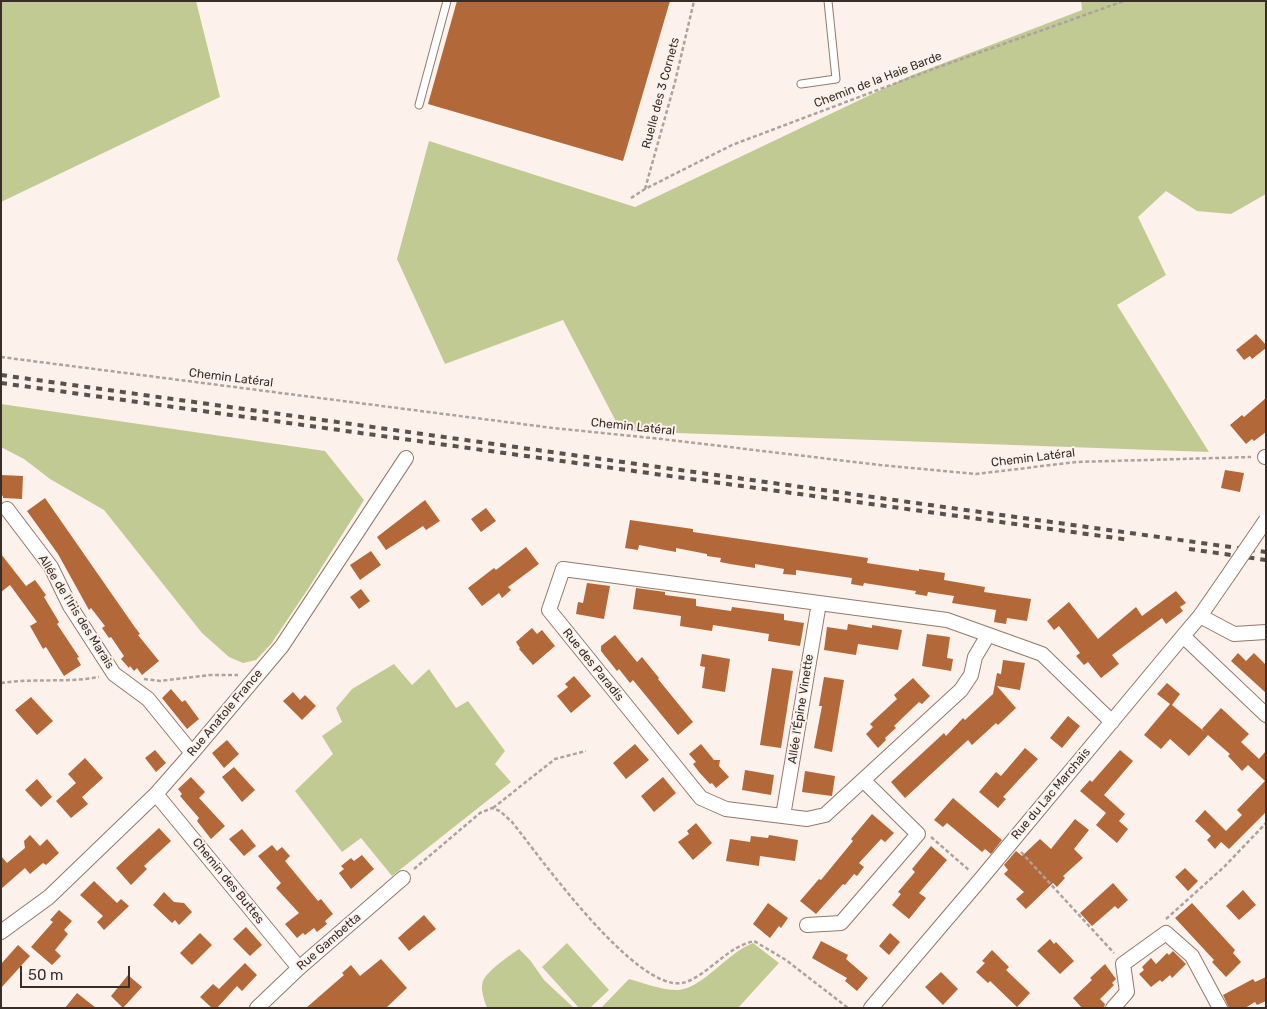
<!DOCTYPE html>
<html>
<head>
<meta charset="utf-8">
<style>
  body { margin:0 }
  #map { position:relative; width:1267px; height:1009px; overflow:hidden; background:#fdf1eb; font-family:Rubik,sans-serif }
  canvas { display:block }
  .frame { position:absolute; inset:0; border:2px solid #382d27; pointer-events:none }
  .scale { position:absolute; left:20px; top:966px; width:110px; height:22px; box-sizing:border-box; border:2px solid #382d27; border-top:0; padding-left:6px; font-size:15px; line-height:18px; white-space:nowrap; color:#382d27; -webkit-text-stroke:4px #fdf1eb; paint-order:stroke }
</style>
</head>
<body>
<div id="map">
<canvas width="1267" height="1009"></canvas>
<div class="frame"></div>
<div class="scale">50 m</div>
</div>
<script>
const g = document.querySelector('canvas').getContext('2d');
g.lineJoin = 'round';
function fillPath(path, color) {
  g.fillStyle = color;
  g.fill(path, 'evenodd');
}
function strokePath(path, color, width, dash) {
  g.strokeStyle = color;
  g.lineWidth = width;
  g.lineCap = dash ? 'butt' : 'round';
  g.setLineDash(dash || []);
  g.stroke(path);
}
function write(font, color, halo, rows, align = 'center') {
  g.font = font + ' Rubik,sans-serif';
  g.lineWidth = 4;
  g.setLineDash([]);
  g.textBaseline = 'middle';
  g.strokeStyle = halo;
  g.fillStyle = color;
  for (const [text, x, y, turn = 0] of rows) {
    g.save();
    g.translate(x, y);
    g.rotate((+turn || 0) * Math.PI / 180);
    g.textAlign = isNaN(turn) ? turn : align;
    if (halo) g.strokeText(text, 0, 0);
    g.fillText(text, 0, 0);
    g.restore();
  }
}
fillPath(new Path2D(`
  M1,1H196L220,97L1,202Z
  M1081,1H1266V194L1231,214L1197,211L1166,191L1138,217L1166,275L1117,305L1209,452L621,431L563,320L445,364L397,259L429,141L635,207L910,76L1082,10Z
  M1,404L325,451L364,500L308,589L271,644L256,660L243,663L229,657L202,633L104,510L50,479L24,459L1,447Z
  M394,664L412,685L429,669L456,708L468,701L505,751L495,764L511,782L392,876L361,838L342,852L295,791L333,754L322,736L342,722L336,708L352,689Z
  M567,943L609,990L590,1008H579L542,967Z
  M753,943L779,963L738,1008H601L629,979C643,983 665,991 679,990C704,987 727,953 753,943Z
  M519,949L530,960L544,980L574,1008H487C484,1000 480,989 483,981C487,971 510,955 519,949Z`), '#c2ca94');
fillPath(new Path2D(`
  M457,1H670L623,161L428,104Z
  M1256,334L1266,345V348L1252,359L1250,356L1244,360L1236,350Z
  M1266,398V432L1254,441L1252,439L1246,444L1230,425L1242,415L1244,417Z
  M1225,470L1244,473L1240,492L1221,488Z
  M1,475L23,476L22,499L3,498V496L1,495Z
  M45,498L134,626L140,634L138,635L159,661L142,675L137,668L134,671L130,666L129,668L121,659L124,656L111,637L109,638L102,628L105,626L91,608L89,610L58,554L27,511Z
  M425,500L440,521L426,530L423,526L386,550L377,537Z
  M486,508L496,521L481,532L471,519Z
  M630,520L693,529V532L868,558L867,563L919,571V569L945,573L944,580L985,587L984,592L1031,599L1027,621L1007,618L1006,624L994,622L996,610L952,603L954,596L928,592L927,596L915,594L916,591L864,583L863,586L851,584L852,578L796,570V575L783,574L784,569L755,564V568L730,564L720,562L721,558L707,556V554L676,548V552L639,545L638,550L625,548Z
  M526,547L539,564L508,587L511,590L502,598L499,593L482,606L468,588L494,568L496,570Z
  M371,551L381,565L360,580L350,565Z
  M1,554L26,586L35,580L46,595L44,597L59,622L57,624L79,657L77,658L81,665L64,676L46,647L43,649L30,626L37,622L10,585L1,592Z
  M587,583L610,586L604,619L576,614L578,602L583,603Z
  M636,588L665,592V595L696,599V606L731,611L732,607L784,614V620L804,623L800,646L768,641L769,634L713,625L712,631L680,626L681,616L633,609Z
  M361,589L370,601L359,609L350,597Z
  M1176,591L1186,603L1180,607L1183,611L1166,624L1162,618L1112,655L1119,664L1101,678L1088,662L1084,665L1076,656L1080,653L1059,626L1054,630L1047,621L1069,602L1098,639L1136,607L1142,616Z
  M848,624L872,628V625L902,630L898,650L858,644L856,655L824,650L827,627L847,630Z
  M532,628L537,634L542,630L555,646L533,665L519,649L520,648L516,642Z
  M927,634L950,637L947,658L953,659L951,671L922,666Z
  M615,635L637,662L642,657L659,678L658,679L693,722L678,735L633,680L630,683L619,669L617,671L601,651V646Z
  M1238,653L1246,661L1254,653L1266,665V693L1231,661Z
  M702,654L730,659L725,692L702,688L705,667L700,666Z
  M1003,660L1025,663L1020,690L997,686L1016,708L998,725L996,723L972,745L968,740L905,798L891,782L944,733L946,736L963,718L965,720L993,694L997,673L1001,674Z
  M772,668L793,671L781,748L760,745Z
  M574,676L591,696L571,713L557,696L568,687L565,684Z
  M824,677L844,680L832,752L814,748L822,706H819Z
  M913,678L930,696L922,704L919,702L894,726L896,728L885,738L886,740L878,748L866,734L873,727L870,724L897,699L894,695Z
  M1167,683L1180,694L1172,705L1205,732L1202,729L1221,708L1249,734L1241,742L1259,759L1266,751V812L1229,849L1221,842L1215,849L1207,840L1211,836L1195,821L1205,810L1226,831L1242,815L1237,810L1265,781L1248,765L1242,771L1228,756L1230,754L1208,735L1189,756L1170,739L1161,749L1144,735L1170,704L1157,694Z
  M171,689L182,702L185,700L199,719L187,729L162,698Z
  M293,692L300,700L305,695L316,706L302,720L283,701Z
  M31,697L53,721L37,735L15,710Z
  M1068,716L1080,726L1062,748L1050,738Z
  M227,740L239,754L224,768L212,753Z
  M635,744L649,760L626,779L613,763Z
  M701,744L714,760H720L719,766L729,777L716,788L712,783L710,784L699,772L693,764L696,762L689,754Z
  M1025,748L1038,759L1003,797L1006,799L998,808L979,792L996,772L1001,776Z
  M155,750L166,763L156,772L145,758Z
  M1120,750L1133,761L1104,795L1125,814L1119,821L1128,829L1117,843L1096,825L1106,813L1080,791L1090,780L1092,782Z
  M85,758L103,778L82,797L88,804L71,818L56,801L76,783L68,774Z
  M234,767L255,790L242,802L222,777Z
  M745,770L774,775L771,795L742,790Z
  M805,771L835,776L832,796L802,792Z
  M191,777L205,792L199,798L225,826L211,839L197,821L199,818L180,796L182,794L178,789Z
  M663,777L676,793L654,812L641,796Z
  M37,779L52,797L41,807L25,790Z
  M953,798L1002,840L991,854L985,849L982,852L947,823L943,827L934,820Z
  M872,814L894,833L885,842L881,839L859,863L864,867L857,876L854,874L845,885L843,884L816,914L800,901L819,879L821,880L853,841L851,839Z
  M1075,819L1089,830L1074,849L1083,858L1063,876L1065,878L1057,887L1053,883L1026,909L1016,899L1024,892L1004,874L1008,870L1004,865L1016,851L1022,856L1040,839L1051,849Z
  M696,823L712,843L693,860L678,842L689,834L687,831Z
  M159,828L171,841L144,866L147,869L131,885L116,868Z
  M242,829L256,846L244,856L229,839Z
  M30,835L40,846L47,839L59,853L46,865L43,863L30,874L25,868L1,889V856L7,863L25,848L24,841Z
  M769,835L798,840L795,861L760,856L759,866L726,861L730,839L750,842L751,836L768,838Z
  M272,845L277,851L282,847L290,856L285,861L318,901L321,899L333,914L325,921L327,924L317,932L314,928L305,935L303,933L297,938L285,924L299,913L276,888L281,883L258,856Z
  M931,846L947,860L919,893L926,898L909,919L892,905L901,894L898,892L915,872L912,869Z
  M362,855L374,869L351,889L339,873L344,869L341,866L351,858L354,861Z
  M1185,868L1198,881L1188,891L1175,877Z
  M94,881L117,903L121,899L129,906L104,930L97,922L103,916L80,895Z
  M1113,883L1128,900L1118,909L1115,906L1092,926L1080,913Z
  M1243,890L1256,905L1239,920L1226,906Z
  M164,892L174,902L184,903L192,912L179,925L175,920L172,923L153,905Z
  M768,903L788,918L781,928L779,926L770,938L753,924Z
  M1192,903L1235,950L1233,953L1241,962L1226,977L1212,962L1214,960L1175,918Z
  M59,910L72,921L64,930L68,934L55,950L61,956L52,965L31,947L53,922L50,920Z
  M424,915L436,929L409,951L398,938Z
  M246,927L262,945L250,956L233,939Z
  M200,933L212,945L192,965L180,953Z
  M890,933L900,942L889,955L879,946Z
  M1050,939L1054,944L1056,942L1074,961L1060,974L1037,951Z
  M821,941L848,955L846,959L868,978L857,991L845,981L847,978L812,958Z
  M18,945L30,956L1,988V964Z
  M992,950L1009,967L1006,970L1030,993L1017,1007L990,981L988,983L976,972L985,963L982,961Z
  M1173,951L1186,964L1172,978L1170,975L1162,982L1160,980L1151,987L1139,974L1144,970L1142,967L1151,958L1156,964L1167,953L1169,955Z
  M381,959L407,988L386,1008H306L344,975L342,973L351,965L360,976Z
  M245,963L257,975L242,991L237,986L217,1008H212L200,997L213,984L219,989Z
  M1105,964L1116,979L1112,983L1114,985L1100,999L1105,1004L1104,1008H1082L1073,998L1092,980L1090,978Z
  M941,972L958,989L943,1005L925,987Z
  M128,975L142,987L123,1008L111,996Z
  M1266,977V1001L1257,1005L1255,1002L1245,1008H1229L1223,995L1253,979L1255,982Z
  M77,993L96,1008H65Z`), '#b26838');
const lane = new Path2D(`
  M801,84L836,79L828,1
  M419,105L447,1`);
const street = new Path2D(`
  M1265,457H1266
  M7,509L51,567L70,606L114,674L148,699L192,753
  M1200,616L1234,634L1266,632
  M988,635L975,657L971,675L961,690L825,815L807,819L726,809L701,798L549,610L563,569L947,620L1042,654L1112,722
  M1183,636L1266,715
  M156,794L299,968
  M783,816L819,603
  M807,925L841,923L918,834L863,780
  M1,932L49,897L156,794L192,753L282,646L406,458
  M257,1008L299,968L403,878
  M871,1008L980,880L1183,636L1200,616L1227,577
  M1113,1008L1127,992L1123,964L1166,933L1192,956L1220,1008`);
strokePath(lane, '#92796a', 9);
strokePath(street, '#92796a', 16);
strokePath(new Path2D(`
  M645,189L675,82L694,1
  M631,198L645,189L732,145L936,68L1124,1
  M1,357L553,428L662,439L880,465L976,474L1076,462L1251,457
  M144,679L160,681L210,675H238
  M1,683C34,678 67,683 99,677
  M493,808L555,759L586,751
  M931,837L970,871
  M1021,852L1114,953
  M414,869L480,813L492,808L500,811L512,822C540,857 635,991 682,983C697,981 720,958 733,950C739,946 747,943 754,941L786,960L848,1008
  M1166,919L1224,867L1266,823`), '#aea29c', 2.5, [4, 2.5]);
strokePath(lane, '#fff', 7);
strokePath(street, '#fff', 14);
strokePath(new Path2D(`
  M1,375L1266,552
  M1,383L1130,540
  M1189,549L1266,560`), '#5c504a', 4, [6, 6]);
const streetBridge = new Path2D(`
  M1227,577L1266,520`);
strokePath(streetBridge, '#92796a', 16, []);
strokePath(streetBridge, '#fff', 14);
write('12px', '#382d27', '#fdf1eb', [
  ["Chemin de la Haie Barde",878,80,-21],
  ["Ruelle des 3 Cornets",661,93,-75],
  ["Chemin Latéral",231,378,7],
  ["Chemin Latéral",633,427,6],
  ["Chemin Latéral",1033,458,-7],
  ["Allée de l'Iris des Marais",76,612,58],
  ["Rue des Paradis",593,665,51],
  ["Allée l'Épine Vinette",801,709,-81],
  ["Rue Anatole France",225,713,-50],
  ["Rue du Lac Marchais",1051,794,-50],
  ["Chemin des Buttes",228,881,51],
  ["Rue Gambetta",329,942,-41]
]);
</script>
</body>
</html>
